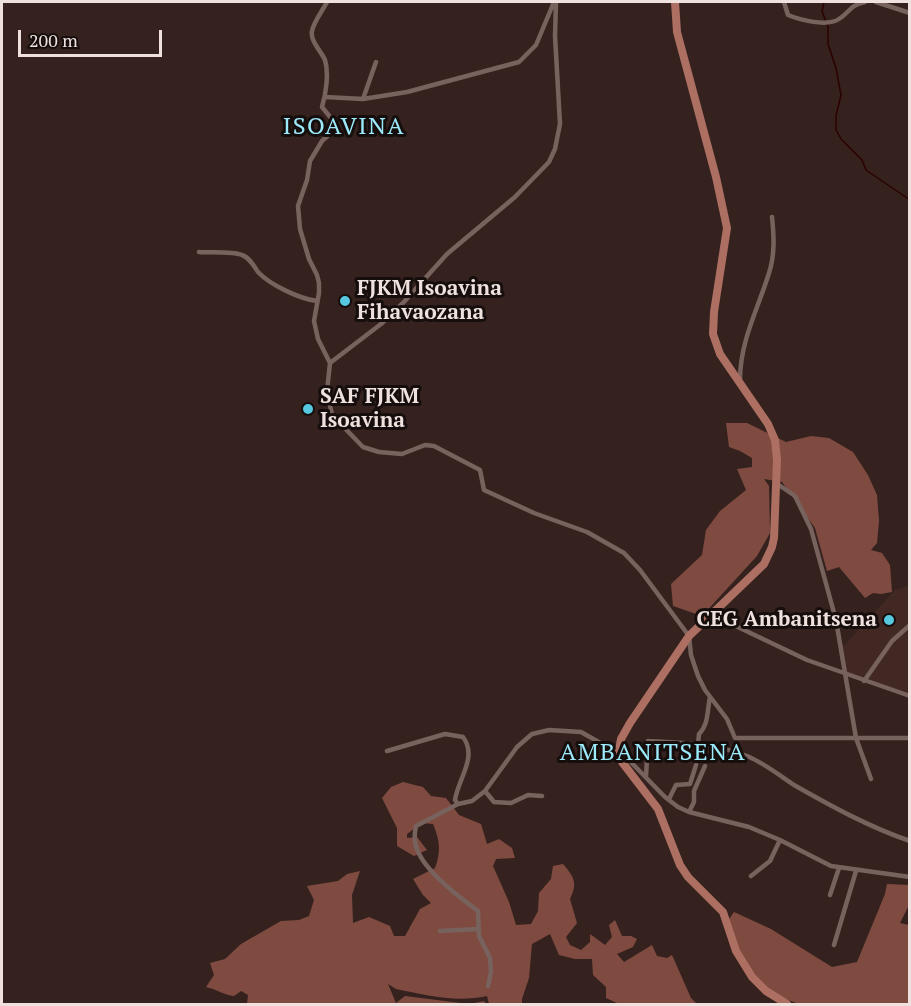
<!DOCTYPE html>
<html>
<head>
<meta charset="utf-8">
<style>
  body { margin:0 }
  #map { position:relative; width:911px; height:1006px; overflow:hidden; background:#35221e; font-family:"PT Serif",serif }
  canvas { display:block }
  .frame { position:absolute; inset:0; border:3px solid #eee1de; pointer-events:none }
  .scale { position:absolute; left:18px; top:30px; width:144px; height:27px; box-sizing:border-box; border:3px solid #eee1de; border-top:0; padding-left:8px; font-size:18px; line-height:21px; white-space:nowrap; color:#eee1de; -webkit-text-stroke:4px #160e0c; paint-order:stroke }
</style>
</head>
<body>
<div id="map">
<canvas width="911" height="1006"></canvas>
<div class="frame"></div>
<div class="scale">200 m</div>
</div>
<script>
const g = document.querySelector('canvas').getContext('2d');
g.lineJoin = 'round';
function fillPath(path, color) {
  g.fillStyle = color;
  g.fill(path, 'evenodd');
}
function strokePath(path, color, width, dash) {
  g.strokeStyle = color;
  g.lineWidth = width;
  g.lineCap = dash ? 'butt' : 'round';
  g.setLineDash(dash || []);
  g.stroke(path);
}
function write(font, color, halo, rows, align = 'center') {
  g.font = font + ' "PT Serif",serif';
  g.lineWidth = 6;
  g.setLineDash([]);
  g.textBaseline = 'middle';
  g.strokeStyle = halo;
  g.fillStyle = color;
  for (const [text, x, y, turn = 0] of rows) {
    g.save();
    g.translate(x, y);
    g.rotate((+turn || 0) * Math.PI / 180);
    g.textAlign = isNaN(turn) ? turn : align;
    if (halo) g.strokeText(text, 0, 0);
    g.fillText(text, 0, 0);
    g.restore();
  }
}
fillPath(new Path2D(`
  M909,586V696L846,675L841,649L895,590Z`), '#422823');
fillPath(new Path2D(`
  M726,423H747L786,442L811,436L829,438L853,452L868,475L877,495L879,521L877,543L871,550L882,553L890,565L892,592L881,594L873,593L865,598L839,567L827,571L815,528L782,482L764,479L769,486L770,533L757,556L702,616L673,606L671,584L702,555L706,530L720,511L746,490L737,469L752,467V458L740,451L729,447Z
  M403,782L423,787L431,796L446,798L459,815L481,824L487,844L499,839L512,848L515,858L496,859L493,866L509,902L516,925L531,924L538,911L539,893L551,879L553,866L563,864C574,877 578,883 570,899L577,923L566,937L570,945L581,950L590,942V934L605,945L612,937L609,925L615,920L622,936H631L637,939L633,947L617,954L624,962L652,945L657,956L667,958L672,955L691,998L697,1004H619L606,998V987L593,975L592,959H575L559,955L550,934L532,944L529,978L522,999V1004H489L487,996C456,1003 426,995 396,989L388,984L396,1003L405,996L469,1004L484,1001L486,1004H247L248,995L241,991L234,996C224,995 216,989 206,987L214,975L210,963L225,959L241,944L281,921L299,920L309,916L314,900L307,886L338,881L347,874L360,871L352,895L353,923L369,917L390,926L394,936H405L420,909L431,903L423,895L413,879L435,868C441,852 440,840 433,824L422,823L407,834V838L417,837L427,850L414,856L397,846V828L382,798L391,787Z
  M887,884L909,885V905L900,923L909,925V1004H798C786,999 771,993 760,985C744,973 735,940 727,922L734,912L771,929L832,967L857,962L885,894Z`), '#7f4b40');
strokePath(new Path2D(`
  M824,2L822,11L828,27V44L836,68L841,95L836,116V130L841,139L862,160L866,170L910,200`), '#2b0100', 1.5);
strokePath(new Path2D(`
  M327,2C323,10 314,21 312,31C310,41 321,51 325,60C329,73 326,94 322,107L335,123L333,131L322,141L310,161L307,180L298,206L300,229L309,259L317,275L319,283V293L314,321L318,339L330,363L327,391L332,415L363,447L379,452L402,454L425,445L434,446L480,470L484,490L534,513L587,532L624,553L640,570L689,636L691,655L698,676L705,690L727,719L735,738H909
  M784,2L788,15C800,20 827,27 839,19C850,12 850,5 865,2
  M876,2L910,13
  M325,97L363,99L407,92L519,62L536,45L554,2
  M363,99L376,62
  M199,252C211,253 232,251 242,255C249,257 254,266 258,272C270,285 300,299 317,301
  M330,363L381,324L403,303L447,254L515,197L549,162L555,149L560,124L555,36L556,2
  M740,380C740,341 758,309 769,273C775,255 774,236 772,217
  M776,483L795,496L811,529L836,620L856,738L871,779
  M710,617L721,619L807,660L910,696
  M864,681L892,641L910,625
  M698,744L699,734C709,724 707,710 710,697
  M387,751L445,734L463,737C478,757 458,779 455,800L458,804L472,801L485,791L517,747L532,734L549,730L581,732L604,745L619,750L665,797L678,807L689,812L749,827L780,840L831,866L910,877
  M646,776L648,741C682,743 715,743 747,756C764,763 779,775 794,785C831,806 869,827 910,841
  M485,791L494,802L511,803L528,795L542,796
  M669,799L676,785L690,784L696,765
  M458,804L416,826C415,831 414,836 415,841C417,866 459,897 478,911L479,936L490,958L491,972L488,986
  M689,812L694,802V791L705,766
  M751,876L770,861L780,840
  M830,895L839,868
  M440,931L479,929
  M834,945L856,871`), '#78625d', 4.5);
strokePath(new Path2D(`
  M675,2L677,32L716,177L727,228L714,312L713,334L720,354L768,424L775,440L777,460L774,538L772,547L764,564L689,636L630,723L621,739L619,750L622,762L658,809L680,865L688,877L723,912L736,951L752,977L766,991L787,1004`), '#ac6f62', 8);
for (const [x, y, r, color] of [
  [345,301,6,"#56c9e0"],
  [308,409,6,"#56c9e0"],
  [889,620,6,"#56c9e0"]
]) {
  const dot = new Path2D();
  dot.arc(x, y, r, 0, 2 * Math.PI);
  g.fillStyle = color;
  g.fill(dot);
  strokePath(dot, '#160e0c', 2);
}
write('bold 21px', '#eee1de', '#160e0c', [
  ["FJKM Isoavina",357,289],
  ["Fihavaozana",357,313],
  ["SAF FJKM",320,397],
  ["Isoavina",320,421],
  ["CEG Ambanitsena",877,620,"right"]
], 'left');
g.letterSpacing = '1.5px';
write('24px', '#9ceafb', '#160e0c', [
  ["ISOAVINA",344,127],
  ["AMBANITSENA",653,753]
]);
g.letterSpacing = '0px';
</script>
</body>
</html>
